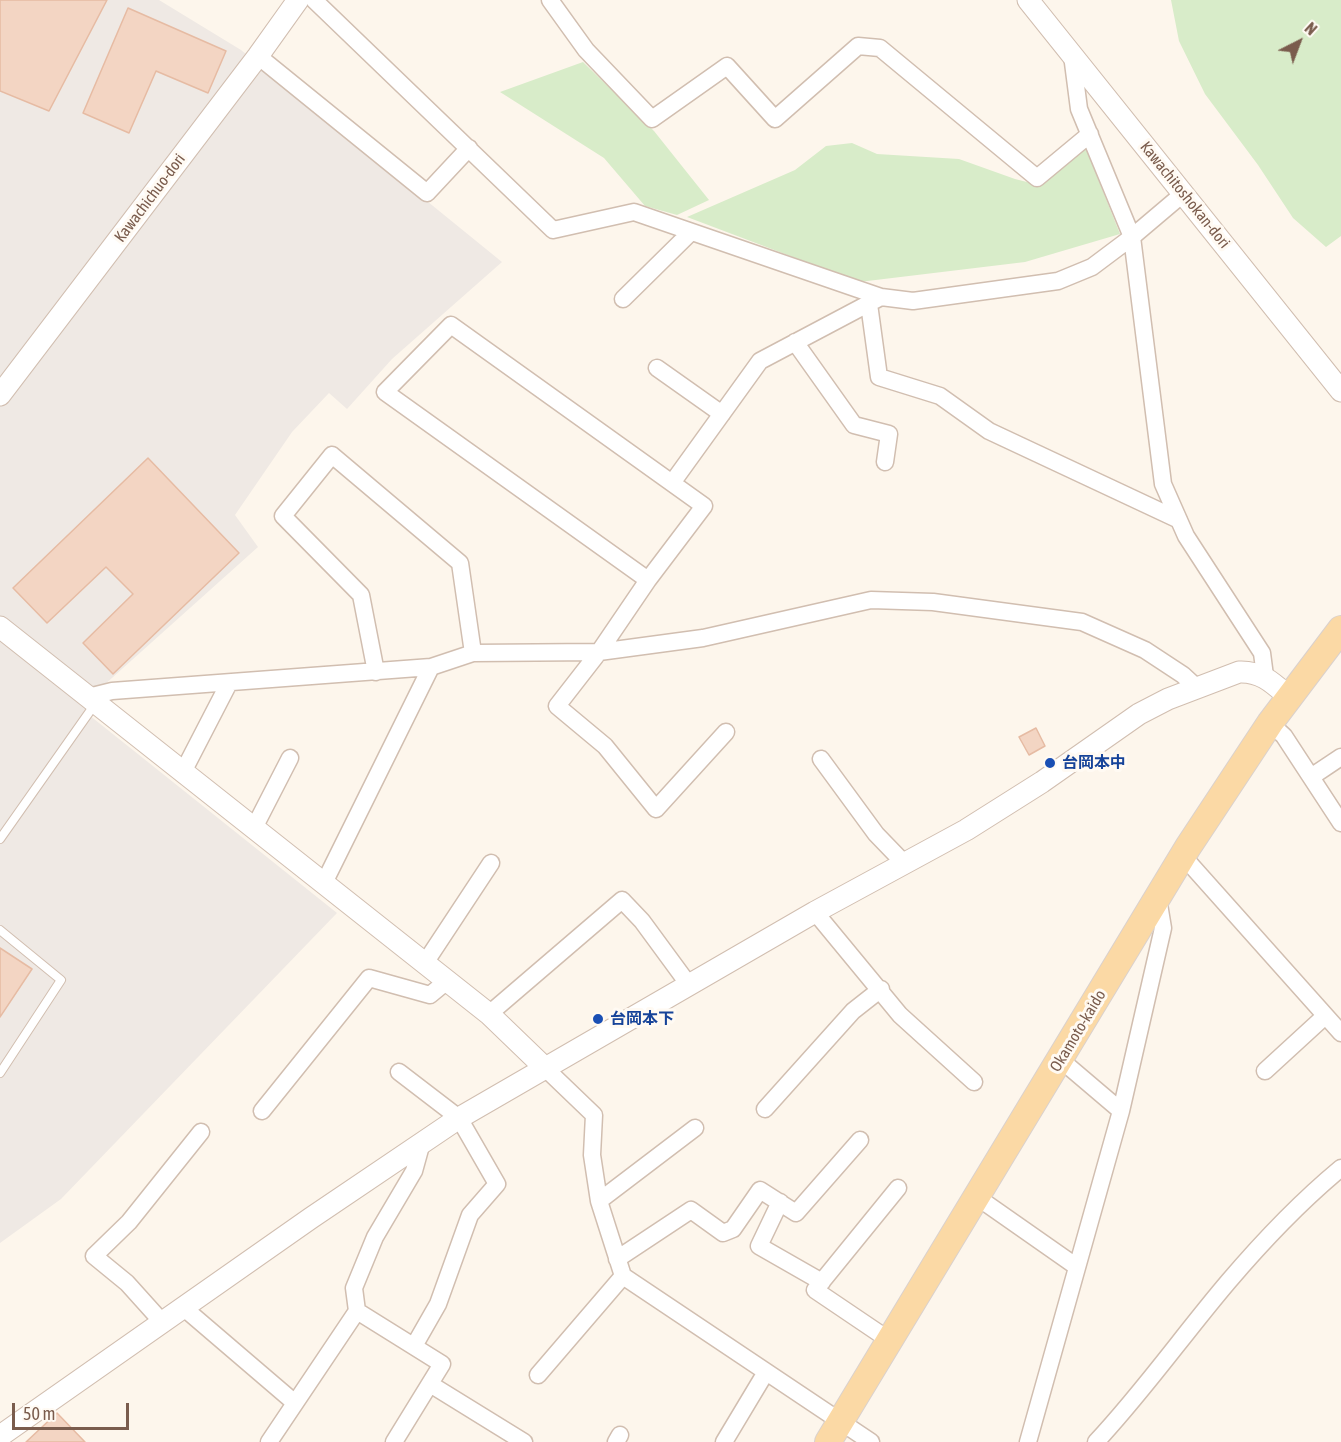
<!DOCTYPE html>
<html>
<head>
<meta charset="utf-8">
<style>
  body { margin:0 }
  #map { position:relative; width:1341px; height:1442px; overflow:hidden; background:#fdf6ec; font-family:"Asap Condensed",sans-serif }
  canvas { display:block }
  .north { position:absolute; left:1269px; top:12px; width:60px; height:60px; -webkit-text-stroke:4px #fffaf3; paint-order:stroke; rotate:42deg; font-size:16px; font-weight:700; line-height:24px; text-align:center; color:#7a5c4d }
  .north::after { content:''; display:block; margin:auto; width:21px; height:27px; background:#7a5c4d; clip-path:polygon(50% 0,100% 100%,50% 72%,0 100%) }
  .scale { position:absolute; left:12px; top:1403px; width:117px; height:27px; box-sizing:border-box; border:3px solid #7a5c4d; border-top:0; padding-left:8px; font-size:18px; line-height:21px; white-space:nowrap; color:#7a5c4d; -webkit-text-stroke:4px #fffaf3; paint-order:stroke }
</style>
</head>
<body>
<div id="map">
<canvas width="1341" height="1442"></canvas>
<div class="north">N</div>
<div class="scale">50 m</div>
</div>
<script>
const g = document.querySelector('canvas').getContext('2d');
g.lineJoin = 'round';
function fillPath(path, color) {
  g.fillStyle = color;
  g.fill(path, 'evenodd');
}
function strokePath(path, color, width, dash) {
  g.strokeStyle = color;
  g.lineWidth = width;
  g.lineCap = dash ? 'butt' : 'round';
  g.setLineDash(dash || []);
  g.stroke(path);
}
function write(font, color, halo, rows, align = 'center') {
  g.font = font + ' "Asap Condensed","Noto Sans JP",sans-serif';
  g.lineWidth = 6;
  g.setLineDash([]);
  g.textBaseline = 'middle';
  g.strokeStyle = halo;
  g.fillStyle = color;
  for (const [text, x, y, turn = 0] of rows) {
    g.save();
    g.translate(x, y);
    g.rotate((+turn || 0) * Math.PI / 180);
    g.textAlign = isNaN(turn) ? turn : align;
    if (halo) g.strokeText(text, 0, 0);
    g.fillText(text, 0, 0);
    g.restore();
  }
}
fillPath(new Path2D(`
  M0,0H159L241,50L502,262L392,359L347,409L329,393L292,432L235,515L258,547L103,686L84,711L337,913L61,1199L0,1243Z`), '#efe9e4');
fillPath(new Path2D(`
  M1171,0H1341V236L1326,247L1293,218L1258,165L1205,94L1179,41Z
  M583,62L654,131L709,200L677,215L645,206L604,158L500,92Z
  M852,143L877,154L959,159L1015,179L1039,185L1085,146L1120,234L1025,262L859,282L687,217L795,170L826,146Z`), '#d8ecc9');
const building = new Path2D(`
  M0,0H107L49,111L0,91Z
  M128,8L226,51L208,93L156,71L129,133L83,113Z
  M148,458L239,553L113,674L83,643L133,594L106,567L47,623L13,588Z
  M1036,728L1045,746L1029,755L1019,737Z
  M0,948L32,969L0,1017Z
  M57,1413L85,1442H26Z`);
fillPath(building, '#f3d5c3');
strokePath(building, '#e6bba3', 1.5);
const service = new Path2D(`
  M0,839L95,704
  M0,930L61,980L0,1073`);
const minor = new Path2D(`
  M314,0L553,230L634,212L881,297
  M550,0L586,50L652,119L727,66L775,119L858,46L880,48L1037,178L1090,134
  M1072,55L1079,109L1132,237L1163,484L1186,536L1262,653L1265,676
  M258,56L427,193L469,148
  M623,299L691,232
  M869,304L879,377L940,396L989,431L1179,520
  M795,342L854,425L889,434L885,462
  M657,368L722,414
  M672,483L760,361L881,297L913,301L1058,281L1092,267L1132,237L1184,193
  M648,580L385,392L451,325L704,506L648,580L599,652L557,706L605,746L656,809L726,732
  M376,672L361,595L283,516L332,455L460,563L473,653
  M88,697L112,691L431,667L473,653L599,652L703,638L871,600L933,602L1082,622L1145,650L1183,675L1196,687
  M1270,723L1284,736L1341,823
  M821,759L876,834L904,863
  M183,772L229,683
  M1311,777L1341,757
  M254,828L290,758
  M1183,856L1341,1033
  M324,883L431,667
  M815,912L900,1015L974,1082
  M425,963L491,863
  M489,1014L622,900L642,921L689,985
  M1061,1060L1121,1111
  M544,1067L594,1115L592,1155L599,1201L623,1276L871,1442
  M1265,1071L1325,1016
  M399,1072L459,1118L497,1184L470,1215L438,1304L414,1346
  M765,1109L853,1011L881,989
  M262,1111L369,978L430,995L447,981
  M977,1197L1077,1267
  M599,1201L695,1128
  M780,1202L759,1246L822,1282
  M617,1259L691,1210L723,1233L733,1229L760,1190L796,1213L860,1140
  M184,1308L295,1403
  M357,1311L354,1288L375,1237L414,1171L422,1142
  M163,1323L127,1283L94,1256L129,1222L201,1132
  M889,1340L815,1290L898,1188
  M538,1375L623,1276
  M430,1384L524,1442
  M269,1442L357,1311L442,1364L394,1442
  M616,1442L620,1435
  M724,1442L766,1372
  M1028,1442L1121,1111L1163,928L1158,898
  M1096,1442C1143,1392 1183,1335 1228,1282C1262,1242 1300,1202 1341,1168`);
const tertiary = new Path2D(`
  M1028,0L1341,391
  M0,395L258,56L298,0
  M0,627L489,1014L544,1067
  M0,1436L311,1218L459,1118L815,912L966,830L1042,782L1139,714L1168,699L1239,672C1261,671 1273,683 1289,697`);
const primary = new Path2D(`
  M828,1442L1188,847L1270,723L1341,629`);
strokePath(service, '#d1beb0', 10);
strokePath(minor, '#d1beb0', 19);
strokePath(tertiary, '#d1beb0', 23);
strokePath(primary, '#dad1cd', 28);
strokePath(service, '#fff', 8);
strokePath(minor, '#fff', 16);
strokePath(tertiary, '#fff', 21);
strokePath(primary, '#fbd9a5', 26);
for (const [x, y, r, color] of [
  [1050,763,6,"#1a4fb4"],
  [598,1019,6,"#1a4fb4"]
]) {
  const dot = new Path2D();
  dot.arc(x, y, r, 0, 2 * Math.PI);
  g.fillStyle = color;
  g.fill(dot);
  strokePath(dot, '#fffaf3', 2);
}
write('16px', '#7a5c4d', '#fffaf3', [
  ["Kawachitoshokan-dori",1185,195,51],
  ["Kawachichuo-dori",150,198,-53],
  ["Okamoto-kaido",1078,1031,-59]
]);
write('bold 16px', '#164399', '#fffaf3', [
  ["台岡本中",1062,763],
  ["台岡本下",610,1019]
], 'left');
</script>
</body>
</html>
